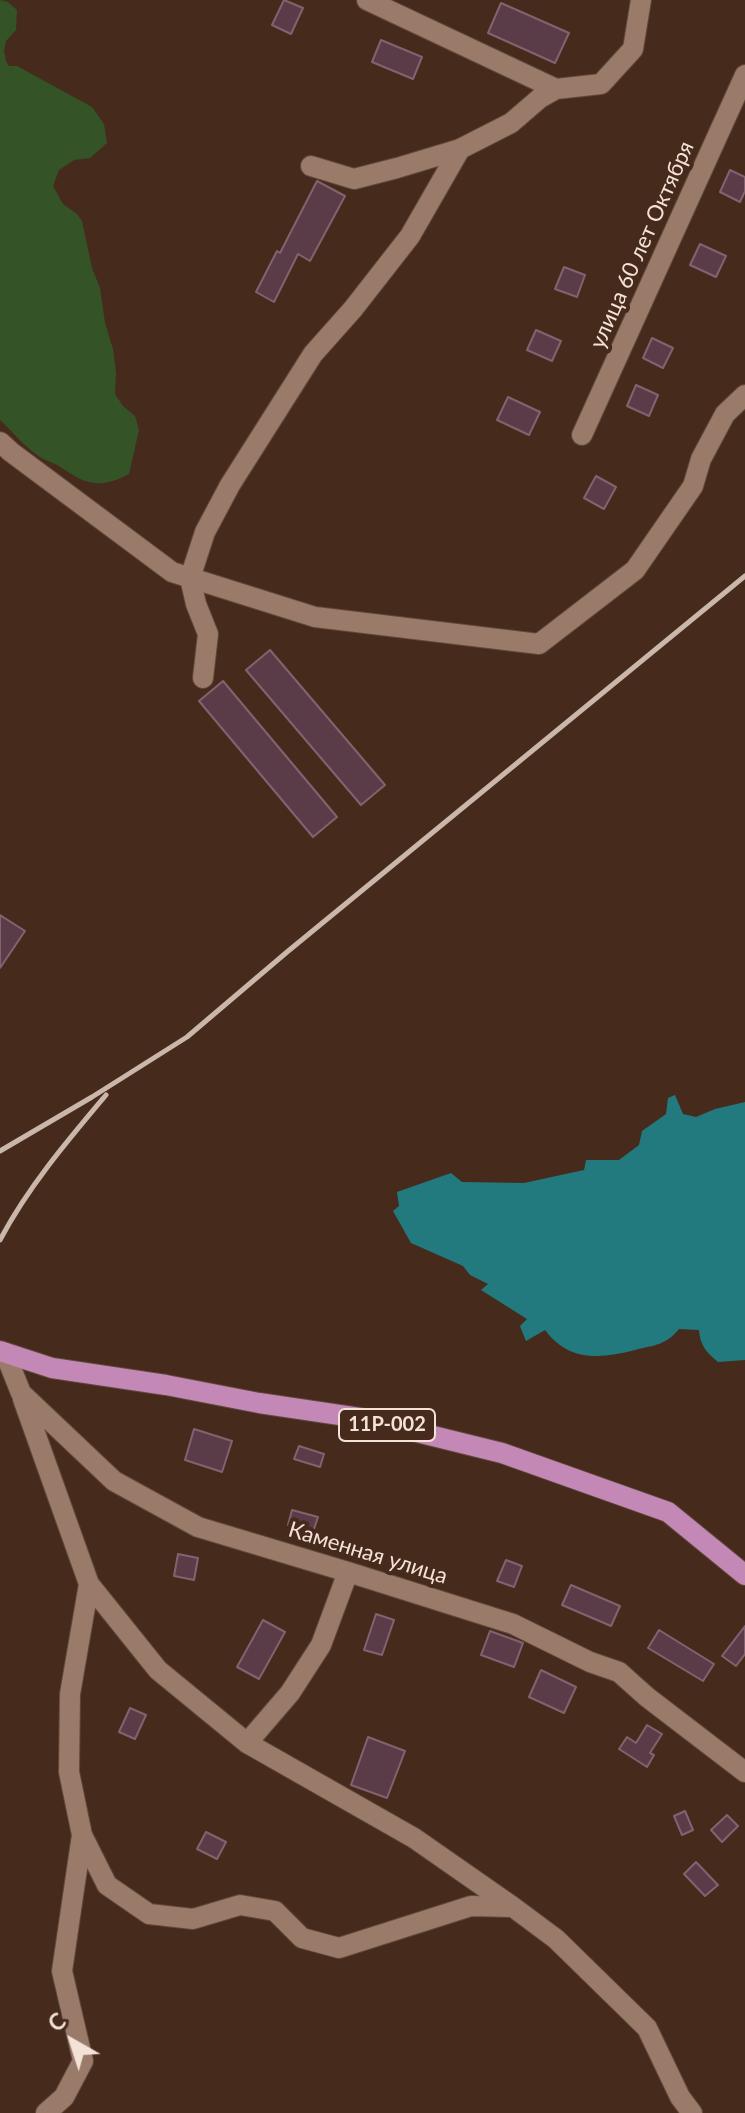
<!DOCTYPE html>
<html>
<head>
<meta charset="utf-8">
<style>
  body { margin:0 }
  #map { position:relative; width:745px; height:2113px; overflow:hidden; background:#462b1d; font-family:Lato,sans-serif }
  canvas { display:block }
  .north { position:absolute; left:32px; top:2001px; width:80px; height:80px; -webkit-text-stroke:6px #462b1d; paint-order:stroke; rotate:321deg; font-size:22px; font-weight:700; line-height:32px; text-align:center; color:#f4e2d8 }
  .north::after { content:''; display:block; margin:auto; width:28px; height:36px; background:#f4e2d8; clip-path:polygon(50% 0,100% 100%,50% 72%,0 100%) }
</style>
</head>
<body>
<div id="map">
<canvas width="745" height="2113"></canvas>
<div class="north">С</div>
</div>
<script>
const g = document.querySelector('canvas').getContext('2d');
g.lineJoin = 'round';
function fillPath(path, color) {
  g.fillStyle = color;
  g.fill(path, 'evenodd');
}
function strokePath(path, color, width, dash) {
  g.strokeStyle = color;
  g.lineWidth = width;
  g.lineCap = dash ? 'butt' : 'round';
  g.setLineDash(dash || []);
  g.stroke(path);
}
function write(font, color, halo, rows, align = 'center') {
  g.font = font + ' Lato,sans-serif';
  g.lineWidth = 8;
  g.setLineDash([]);
  g.textBaseline = 'middle';
  g.strokeStyle = halo;
  g.fillStyle = color;
  for (const [text, x, y, turn = 0] of rows) {
    g.save();
    g.translate(x, y);
    g.rotate((+turn || 0) * Math.PI / 180);
    g.textAlign = isNaN(turn) ? turn : align;
    if (halo) g.strokeText(text, 0, 0);
    g.fillText(text, 0, 0);
    g.restore();
  }
}
fillPath(new Path2D(`
  M0,0L8,2L17,10L16,30L6,41L4,51L6,61L9,66H17L92,107L104,124L107,143L90,158L74,160L59,170L53,186L63,204L77,214L82,221L92,268L100,288L105,323L113,349L116,373L115,394L123,406L135,416L139,430L129,474C99,490 85,484 59,466C52,462 43,460 37,455C23,445 12,431 0,420Z`), '#345326');
fillPath(new Path2D(`
  M675,1095L683,1114L696,1117L715,1109L745,1102V1360L718,1362C706,1352 700,1345 699,1330L679,1329C666,1345 655,1345 635,1350C600,1359 569,1362 545,1330L526,1341L520,1326L527,1319L481,1290L488,1284L470,1275L463,1266L411,1243L393,1211L399,1206L397,1192L451,1173L462,1182L524,1183L584,1170L586,1160H619L639,1145L642,1131L666,1114L668,1098Z`), '#227a7e');
const building = new Path2D(`
  M284,0L303,8L291,34L272,25Z
  M501,3L569,33L555,63L488,33Z
  M381,40L422,57L413,79L372,62Z
  M730,170L745,177V191L740,202L720,192Z
  M317,181L345,196L310,261L298,254L274,302L256,292L277,251L280,253Z
  M700,244L726,256L716,277L690,265Z
  M564,267L585,275L577,297L555,289Z
  M536,330L561,341L552,361L527,350Z
  M652,338L673,348L663,368L643,358Z
  M636,385L658,395L649,416L627,406Z
  M508,397L540,412L529,435L497,420Z
  M596,476L616,487L604,509L584,498Z
  M270,650L385,785L361,805L246,670Z
  M223,681L337,817L313,837L199,701Z
  M0,915L25,931L0,968Z
  M194,1429L232,1441L222,1472L185,1460Z
  M299,1446L324,1454L320,1467L294,1459Z
  M292,1510L318,1517L313,1532L288,1525Z
  M178,1554L198,1558L194,1580L174,1576Z
  M506,1560L522,1566L514,1587L497,1581Z
  M571,1585L620,1606L611,1626L562,1605Z
  M376,1614L394,1620L382,1655L364,1650Z
  M263,1620L285,1632L259,1679L237,1667Z
  M745,1626V1654L736,1666L722,1656Z
  M659,1630L714,1664L703,1681L648,1648Z
  M490,1631L523,1643L514,1667L481,1655Z
  M541,1670L576,1687L564,1713L529,1697Z
  M130,1708L146,1715L135,1739L119,1732Z
  M647,1725L662,1734L650,1753L654,1755L647,1767L619,1749L627,1737L636,1743Z
  M368,1737L405,1751L387,1798L351,1785Z
  M685,1811L693,1830L682,1835L674,1816Z
  M727,1815L738,1826L722,1842L711,1830Z
  M206,1832L226,1842L217,1859L197,1849Z
  M696,1862L718,1885L705,1896L684,1874Z`);
fillPath(building, '#5a3c49');
strokePath(building, '#836270', 2);
const minor = new Path2D(`
  M367,0L556,89
  M311,166L354,179L397,168L460,149L511,123L540,98L556,89L601,84L633,49L641,0
  M582,435L745,75
  M0,442L11,452L172,572L315,617L539,644L635,570L693,486L701,459L725,414L745,395
  M203,678L208,634L196,604L190,578L205,532L230,485L313,354L353,309L410,236L460,149
  M5,1353L21,1393L114,1481L198,1527L348,1572L513,1624L590,1662L619,1672L647,1697L745,1772
  M23,1399L89,1584L158,1670L247,1743L290,1693L321,1645L348,1572
  M89,1584L70,1694L69,1772L82,1835L107,1885L149,1914L193,1919L240,1905L275,1911L302,1938L339,1948L471,1906L513,1907L556,1939L647,2028L680,2097L692,2113
  M247,1743L414,1838L513,1907
  M46,2113L64,2097L83,2061L62,1971L82,1835`);
const major = new Path2D(`
  M0,1351L52,1368L166,1385L259,1403L360,1418L502,1453L668,1512L745,1575`);
strokePath(minor, '#60493c', 22);
strokePath(major, '#60493c', 22);
strokePath(minor, '#9a7a69', 20);
strokePath(major, '#c388b6', 20);
strokePath(new Path2D(`
  M0,1151L92,1097L187,1037L287,952L745,576
  M0,1240C28,1187 68,1140 106,1095`), '#cab6ab', 5);
for (const [x, y, w] of [
  [387,1425,96]
]) {
  const box = new Path2D();
  box.roundRect(x - w / 2, y - 16, w, 32, 6);
  g.fillStyle = '#462b1d';
  g.fill(box);
  strokePath(box, '#f4e2d8', 2);
}
write('bold 20px', '#f4e2d8', null, [
  ["11Р-002",387,1425]
]);
write('22px', '#f4e2d8', '#462b1d', [
  ["улица 60 лет Октября",642,245,-66],
  ["Каменная улица",368,1553,17]
]);
</script>
</body>
</html>
